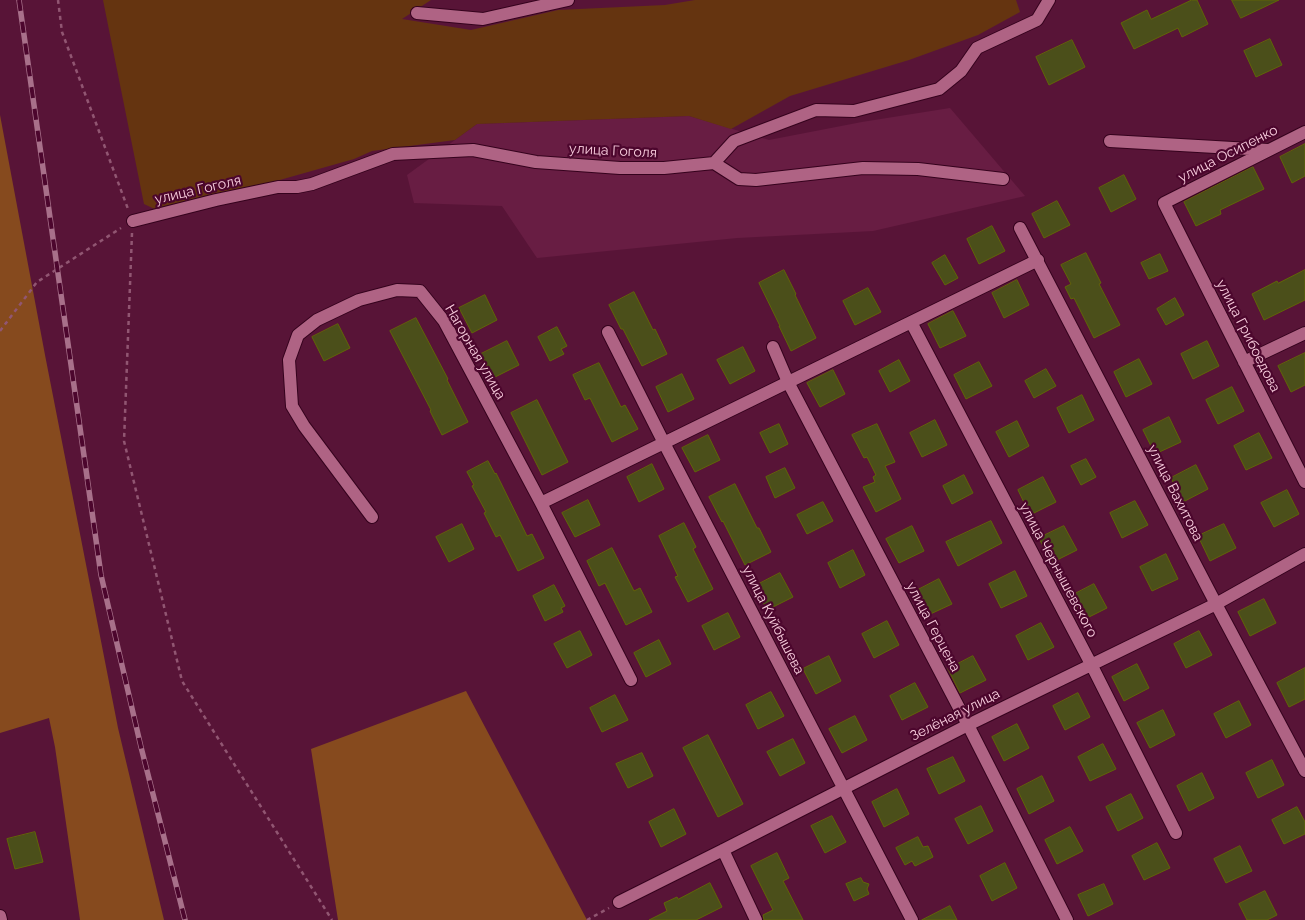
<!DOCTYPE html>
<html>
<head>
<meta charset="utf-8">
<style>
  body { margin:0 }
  canvas { display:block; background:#581437 }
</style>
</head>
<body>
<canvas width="1305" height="920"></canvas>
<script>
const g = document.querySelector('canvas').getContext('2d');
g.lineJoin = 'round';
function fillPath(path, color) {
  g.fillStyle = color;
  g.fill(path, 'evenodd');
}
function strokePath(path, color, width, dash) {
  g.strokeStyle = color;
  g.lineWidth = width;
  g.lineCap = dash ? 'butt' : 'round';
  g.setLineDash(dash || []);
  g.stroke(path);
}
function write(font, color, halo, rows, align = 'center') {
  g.font = font + ' Raleway,sans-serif';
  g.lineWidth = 4.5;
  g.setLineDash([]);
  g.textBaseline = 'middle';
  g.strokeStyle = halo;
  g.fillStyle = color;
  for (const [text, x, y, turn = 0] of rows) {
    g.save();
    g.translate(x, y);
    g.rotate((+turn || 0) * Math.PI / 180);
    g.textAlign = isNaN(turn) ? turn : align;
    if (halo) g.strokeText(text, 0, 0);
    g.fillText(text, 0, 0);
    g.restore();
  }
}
fillPath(new Path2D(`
  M950,108L1025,196L873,231L737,238L537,258L502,206L414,203L407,175L477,124L689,116L769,140L862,122Z`), '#681d43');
fillPath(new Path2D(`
  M103,0H431L402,19L471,30L558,10L665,5L695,0H1016L1020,12L978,35L909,60L790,96L731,129L689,116L477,124L455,140L372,151L354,159L163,213L144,204Z`), '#653410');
fillPath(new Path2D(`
  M0,115L45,355L118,728L164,920H80L55,747L49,718L0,733Z
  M466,691L587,920H338L311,749Z`), '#864a1e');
const building = new Path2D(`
  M1192,0H1197L1208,24L1182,37L1178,28L1134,49L1121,23L1147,10L1151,19Z
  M1232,0H1279L1241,18Z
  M1270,39L1282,65L1256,77L1244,51Z
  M1072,40L1085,67L1049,85L1036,57Z
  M1305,144V176L1292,183L1280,157Z
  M1253,167L1264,189L1220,210L1221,214L1196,226L1184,202Z
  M1124,175L1136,199L1111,212L1099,188Z
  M1057,201L1070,225L1044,238L1032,214Z
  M992,226L1005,251L979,264L967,239Z
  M1086,253L1101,283L1099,284L1120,325L1094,338L1074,298L1071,299L1065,287L1071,284L1061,265Z
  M1160,254L1168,271L1149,279L1141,263Z
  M945,255L958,278L945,285L932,263Z
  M784,270L796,294L795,295L816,338L791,351L779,326H780L759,283Z
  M1305,270V300L1264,320L1252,294L1277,281L1278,283Z
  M1017,280L1029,305L1004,318L992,293Z
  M868,288L881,312L855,325L843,301Z
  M634,292L653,330L655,329L667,354L642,366L623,329H621L609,305Z
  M485,295L497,320L472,333L459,308Z
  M1175,298L1184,315L1166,325L1157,309Z
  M953,311L966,336L940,348L928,324Z
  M416,318L448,379L447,380L468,422L442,435L430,411L431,410L390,331Z
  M338,324L350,348L324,361L312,337Z
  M557,327L567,346L561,349L564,354L550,361L538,337Z
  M507,341L519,365L493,378L481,354Z
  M1207,341L1219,366L1193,379L1181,354Z
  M743,347L755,371L730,384L717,360Z
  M1305,353V385L1291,392L1278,366Z
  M1139,359L1152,384L1126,397L1114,372Z
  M899,360L910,381L890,392L879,371Z
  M979,362L992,386L966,399L954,375Z
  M599,363L621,407L625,405L638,429L612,442L590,398L585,400L573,375Z
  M1046,369L1056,386L1034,398L1025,381Z
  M833,370L845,394L820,407L807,383Z
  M682,374L694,399L668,412L656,387Z
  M1232,387L1244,411L1218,424L1206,400Z
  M1082,395L1094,420L1069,433L1057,408Z
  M537,400L568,462L542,475L511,413Z
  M1169,417L1181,442L1155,454L1143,430Z
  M935,420L947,445L922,457L910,433Z
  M1017,421L1029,446L1009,457L996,432Z
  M779,424L788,444L770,453L760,433Z
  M877,424L895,462L885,466L901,499L876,512L863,487L875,482L873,477L876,475L867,457L864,458L852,435Z
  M1259,433L1272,458L1246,470L1234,446Z
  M708,435L720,460L695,472L682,448Z
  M1086,459L1096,477L1081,485L1071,466Z
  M488,461L495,474L496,473L527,536L532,534L544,558L518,571L500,535L496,537L484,513L486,512L472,486L474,485L467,472Z
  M652,464L664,489L639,502L627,477Z
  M1196,465L1208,489L1183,502L1171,478Z
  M785,468L795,488L775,498L766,477Z
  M964,475L973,493L952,504L943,486Z
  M1043,477L1056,502L1030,515L1018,490Z
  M735,484L757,528H759L771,552L745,565L723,521L722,522L709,497Z
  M1287,490L1299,514L1274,527L1261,503Z
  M588,500L600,525L575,537L562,513Z
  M1135,501L1148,525L1122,538L1110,513Z
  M823,502L833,521L807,534L797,515Z
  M991,521L1002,543L958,566L946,542Z
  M684,523L696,547L693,549L713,589L688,602L675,577L678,576L659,536Z
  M462,524L474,549L449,562L436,537Z
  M1224,524L1236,548L1210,561L1198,536Z
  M912,526L924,551L899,563L886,539Z
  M1064,526L1077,550L1051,563L1039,538Z
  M612,548L634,591L640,588L652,612L626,625L605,583L599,586L587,561Z
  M853,550L865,575L840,588L828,563Z
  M1166,554L1178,579L1152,591L1140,567Z
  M1015,571L1027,596L1001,608L989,584Z
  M780,573L793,597L767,610L755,586Z
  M939,579L952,604L926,616L914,592Z
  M1094,584L1107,608L1081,621L1069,597Z
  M554,585L565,606L561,608L563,612L545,621L533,596Z
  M1264,599L1276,623L1250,636L1238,612Z
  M728,613L740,637L714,650L702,626Z
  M887,621L899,645L874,658L862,634Z
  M1041,623L1054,647L1028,660L1016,636Z
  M580,631L592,655L567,668L554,644Z
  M1199,631L1212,655L1186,668L1174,644Z
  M659,640L671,664L646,677L634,653Z
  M829,656L841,681L816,694L803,669Z
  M973,656L986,680L960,693L948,669Z
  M1137,664L1149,688L1124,701L1112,677Z
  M1305,668V699L1289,707L1277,683Z
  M915,683L928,707L902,720L890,696Z
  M771,692L784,716L758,729L746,705Z
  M1078,693L1090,717L1065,730L1053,706Z
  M615,695L628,720L602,732L590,708Z
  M1239,701L1251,725L1226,738L1214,714Z
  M1163,710L1175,735L1150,748L1137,723Z
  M855,716L867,740L842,753L829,729Z
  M1017,724L1029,748L1004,761L992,737Z
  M708,735L743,804L718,817L683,748Z
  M793,739L805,763L780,776L767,752Z
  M1103,744L1116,769L1090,781L1078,757Z
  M642,753L653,776L628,788L616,764Z
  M953,757L965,781L939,794L927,769Z
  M1272,760L1284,785L1258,798L1246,773Z
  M1202,773L1214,798L1189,811L1177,786Z
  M1042,776L1054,801L1029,814L1017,789Z
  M897,789L909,814L884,827L872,802Z
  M1131,794L1143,818L1118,831L1106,807Z
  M981,806L993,831L968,844L955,819Z
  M1297,807L1305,822V834L1284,844L1272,820Z
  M674,809L686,834L661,847L649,822Z
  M832,816L846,842L825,853L811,826Z
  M1070,827L1083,851L1057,864L1045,840Z
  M35,832L43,862L15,869L7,839Z
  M918,837L923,847L928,846L933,857L915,866L912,861L905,865L896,848Z
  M1157,843L1170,868L1144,880L1132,856Z
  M1240,846L1252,871L1226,883L1214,859Z
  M777,853L789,878L783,881L803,920H764L763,915L773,910L751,866Z
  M1005,863L1017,888L992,901L980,876Z
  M861,878L863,882L869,884L867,889L869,894L854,901L846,884Z
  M710,883L722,907L696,920H649L667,911L664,903L677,897L678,899Z
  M1104,884L1113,904L1088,916L1078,895Z
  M1265,891L1277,915L1267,920H1247L1239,904Z
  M950,906L957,920H922Z`);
fillPath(building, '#4b4f1a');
strokePath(building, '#606507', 1);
const minor = new Path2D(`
  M417,13L483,19L568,0
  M1305,132L1164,203L1305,482
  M1110,141L1268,150
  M714,163L739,179L756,180L863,168L918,169L1003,179
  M133,221L216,200L278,187H297L312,184L393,154L473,150L536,162L620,168H664L714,163L734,141L816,110L854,111L939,89L961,71L977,48L1037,20L1049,0
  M1020,228L1216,604L1305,771
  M911,322L1091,664L1176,833
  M608,332L664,443L912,920
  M773,347L788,382L968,725L1067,920
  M1244,362L1305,333
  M541,503L1038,260
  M372,517L304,426L292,406L289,360L298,335L317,320L359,300L397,290L420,291L444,321L541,503L631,680
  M723,850L756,920
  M619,902L723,850L968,725L1216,604L1305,554
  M0,916L1,920`);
strokePath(minor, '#35021d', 14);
strokePath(new Path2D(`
  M58,0L62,32L128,209
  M132,233L124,441L182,681L332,920
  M0,331L37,282L121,228
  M587,920L609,908`), '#915672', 2.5, [4, 4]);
strokePath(minor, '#af6384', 12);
const rail = new Path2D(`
  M19,0L101,575L141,747L185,920`);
strokePath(rail, '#a8708a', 5.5);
strokePath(rail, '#4c062d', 4, [11]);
write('14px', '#f9cede', '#4c062d', [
  ["улица Гоголя",613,151,3],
  ["улица Осипенко",1228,154,-27],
  ["улица Гоголя",198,190,-13],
  ["улица Грибоедова",1248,336,63],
  ["Нагорная улица",475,352,60],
  ["улица Вахитова",1175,493,63],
  ["улица Чернышевского",1058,570,62],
  ["улица Куйбышева",773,620,63],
  ["улица Герцена",933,627,62],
  ["Зелёная улица",955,715,-27]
]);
</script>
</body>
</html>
